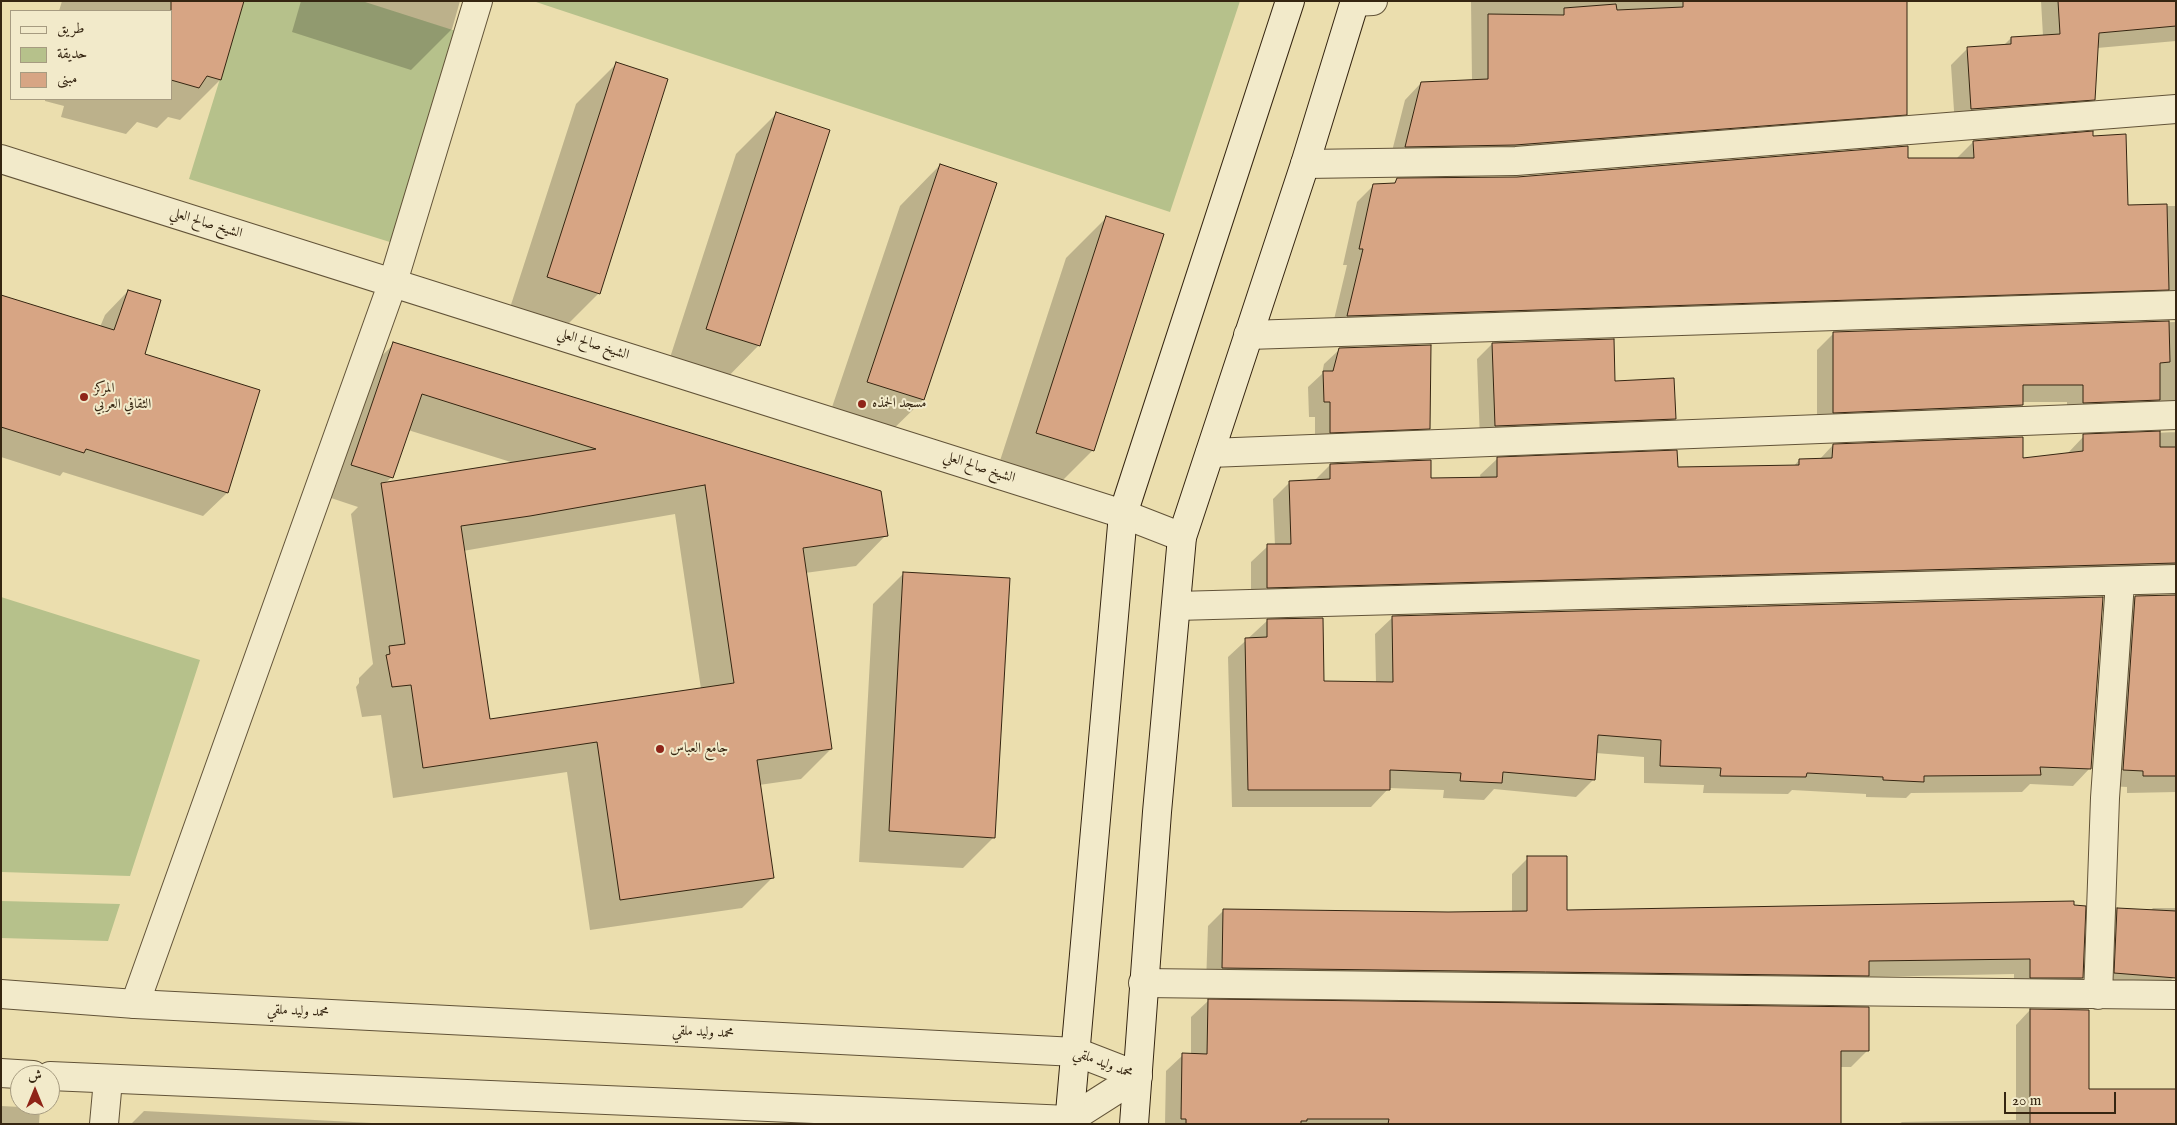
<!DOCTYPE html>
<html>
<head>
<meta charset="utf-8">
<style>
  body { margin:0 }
  #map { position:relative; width:2177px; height:1125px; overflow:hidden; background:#ebdeae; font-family:"IM FELL English",Amiri,serif }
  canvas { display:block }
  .frame { position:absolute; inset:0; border:2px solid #352511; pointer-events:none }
  .legend { position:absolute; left:10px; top:10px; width:162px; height:90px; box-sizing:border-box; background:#f2eaca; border:1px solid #a69b80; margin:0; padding:6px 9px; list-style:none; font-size:15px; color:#352511 }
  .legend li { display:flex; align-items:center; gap:10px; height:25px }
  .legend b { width:25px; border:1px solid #a69b80 }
  .north { position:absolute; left:10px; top:1065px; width:50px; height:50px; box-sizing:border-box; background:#f2eaca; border:1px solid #a69b80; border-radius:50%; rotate:0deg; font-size:14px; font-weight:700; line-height:20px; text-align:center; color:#352511 }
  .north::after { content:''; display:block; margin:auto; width:18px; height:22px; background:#8f2418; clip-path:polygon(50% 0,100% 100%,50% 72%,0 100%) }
  .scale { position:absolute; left:2004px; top:1092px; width:112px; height:22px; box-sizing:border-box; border:2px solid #352511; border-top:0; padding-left:6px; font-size:15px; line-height:18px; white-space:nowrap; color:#352511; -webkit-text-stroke:4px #f2eaca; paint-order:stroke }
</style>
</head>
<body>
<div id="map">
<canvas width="2177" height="1125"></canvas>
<div class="frame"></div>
<ul class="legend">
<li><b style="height:6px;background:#f2eaca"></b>طريق</li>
<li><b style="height:14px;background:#b6c18b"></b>حديقة</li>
<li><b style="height:14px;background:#d7a584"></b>مبنى</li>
</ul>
<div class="north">ش</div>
<div class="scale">20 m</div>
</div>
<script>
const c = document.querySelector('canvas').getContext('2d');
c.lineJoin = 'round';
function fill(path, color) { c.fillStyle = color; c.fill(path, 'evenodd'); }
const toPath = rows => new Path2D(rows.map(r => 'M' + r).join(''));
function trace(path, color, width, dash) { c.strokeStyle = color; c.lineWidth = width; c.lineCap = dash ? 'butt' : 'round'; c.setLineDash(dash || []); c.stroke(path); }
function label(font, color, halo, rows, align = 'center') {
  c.font = font + ' "IM FELL English",Amiri,serif'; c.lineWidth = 4; c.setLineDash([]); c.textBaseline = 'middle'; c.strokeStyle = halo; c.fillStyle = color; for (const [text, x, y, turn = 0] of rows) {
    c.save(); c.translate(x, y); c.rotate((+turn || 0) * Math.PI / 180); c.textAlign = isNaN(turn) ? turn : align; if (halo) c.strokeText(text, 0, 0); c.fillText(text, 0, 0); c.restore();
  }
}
fill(toPath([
  [244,1,362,1,459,32,393,243,189,179],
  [533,1,1240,1,1170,212],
  [1,597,200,660,130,876,1,872],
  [1,901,120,904,108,941,1,938]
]), '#b6c18b');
fill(toPath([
  [62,1,232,1,220,80,180,120,168,117,157,128,137,122,126,134,61,117,64,106,45,101,45,99,171,99,171,11,59,11],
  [301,1,460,1,452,29,411,70,292,32],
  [1471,1,1906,1,1906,114,1889,131,1389,163,1405,100,1421,83,1472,81],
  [2041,1,2176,1,2176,41,2097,48,2094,99,2077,116,1955,126,1951,65,1968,48,2003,46,2011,38,2043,36],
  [616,64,599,293,558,334,507,317,576,104],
  [776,114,759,345,719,386,666,370,736,154],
  [2092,137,2126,206,2176,206,2176,792,2127,793,2127,787,2107,786,2118,614,2135,597,2176,596,2173,587,1251,604,1251,562,1268,546,1275,546,1273,499,1290,482,1314,481,1330,465,1430,480,1481,479,1480,475,1497,459,1677,469,1794,466,1799,460,1819,460,1833,445,2022,460,2067,454,2084,436,2176,432,2173,423,2067,419,2067,402,2022,402,2022,405,2005,422,1817,429,1817,350,1834,333,2175,322,2173,313,1331,332,1347,265,1343,265,1357,202,1374,185,1392,185,1397,180,1517,178,1907,159,1956,159,1973,142],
  [940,165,996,183,923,400,882,440,827,422,900,206],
  [1106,218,1093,450,1052,491,996,473,1066,258],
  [128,291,144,355,227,493,203,516,63,472,60,476,1,457,1,296,100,327,105,315],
  [394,344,886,535,856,566,805,573,831,749,801,779,759,785,773,877,742,908,590,930,567,772,393,798,381,715,362,717,356,687,359,683,359,678,373,664,351,514,358,507,322,495,363,374],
  [408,430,514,463,385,483,392,477],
  [675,514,701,689,489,721,463,551],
  [1492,344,1613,383,1675,419,1659,434,1480,441,1477,359],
  [1340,349,1429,428,1414,443,1315,447,1315,417,1309,417,1308,387,1322,374,1324,364],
  [904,573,994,837,963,868,859,862,873,604],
  [1393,617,2090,768,2073,786,2030,784,2022,792,1911,793,1906,798,1866,797,1866,794,1792,790,1788,794,1703,793,1704,785,1644,783,1644,757,1596,753,1594,779,1576,797,1494,789,1484,800,1443,798,1444,790,1389,788,1371,807,1232,807,1228,657,1268,620,1323,683,1376,683,1375,634],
  [1528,858,1566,911,2073,906,2082,978,2066,994,2014,993,2014,974,1866,977,1852,991,1206,984,1208,926,1224,910,1448,914,1512,912,1512,874],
  [2153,908,2176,908,2176,972,2174,977,2159,992,2100,988,2102,924,2117,909,2150,911],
  [1208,1001,1868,1050,1851,1067,1840,1067,1840,1124,1165,1124,1166,1071,1183,1055,1191,1055,1191,1017],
  [2030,1010,2088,1090,2176,1124,1899,1124,1902,1122,2016,1120,2016,1025],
  [1,1106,40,1108,39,1124,1,1124],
  [144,1111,372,1123,372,1124,131,1124]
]), '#0003');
const building = toPath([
  [171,1,244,1,221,80,207,76,199,88,171,80,171,1],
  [1683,1,1907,1,1907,115,1515,145,1405,147,1421,82,1488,79,1488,14,1564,15,1564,8,1616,4,1617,10,1683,7,1683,1],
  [2058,1,2176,1,2176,26,2099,33,2095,100,1971,109,1967,47,2011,44,2011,37,2060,34,2058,1],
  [616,62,668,79,600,294,547,277,616,62],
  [776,112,830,130,760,346,706,329,776,112],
  [2093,131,2093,136,2126,134,2128,205,2167,204,2169,290,1347,316,1363,249,1359,249,1373,184,1395,183,1397,178,1517,177,1908,146,1908,158,1974,158,1973,141,2093,131],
  [940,164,997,183,924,400,867,382,940,164],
  [1106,216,1164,234,1094,451,1036,433,1106,216],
  [128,290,161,300,145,354,260,390,228,493,86,449,84,453,1,427,1,295,114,330,128,290],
  [2169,321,2170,362,2160,363,2160,400,2083,403,2083,385,2023,385,2023,405,1833,413,1833,332,2169,321],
  [1614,339,1615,381,1674,378,1676,419,1495,426,1492,343,1614,339],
  [393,342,881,491,888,536,803,548,832,749,757,760,774,878,620,900,597,742,423,768,411,685,392,687,386,655,390,654,389,646,405,644,381,483,596,449,422,394,393,478,351,465,393,342],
  [705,485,734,683,490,719,461,526,530,516,705,485],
  [1431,345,1430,429,1330,433,1330,402,1324,402,1323,371,1333,371,1339,348,1431,345],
  [2160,431,2160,447,2176,447,2176,563,1267,588,1267,544,1291,544,1289,481,1330,479,1330,464,1431,460,1431,478,1497,477,1497,457,1677,450,1678,467,1799,465,1799,459,1832,458,1833,444,2023,437,2023,458,2083,451,2083,434,2160,431],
  [903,572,1010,578,995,838,889,831,903,572],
  [2176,595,2176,776,2143,776,2143,771,2123,770,2135,596,2176,595],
  [2103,597,2091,769,2040,767,2041,775,1924,776,1924,782,1883,780,1883,777,1807,773,1806,777,1720,776,1721,768,1660,766,1661,740,1598,735,1595,780,1503,772,1502,783,1460,781,1461,773,1390,770,1390,790,1248,790,1245,638,1267,637,1267,619,1323,618,1324,681,1393,682,1392,616,2103,597],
  [1527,856,1567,856,1567,910,2074,901,2074,905,2086,906,2083,978,2030,978,2030,959,1869,961,1869,976,1222,968,1223,909,1448,912,1527,911,1527,856],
  [2117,908,2176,911,2176,978,2114,973,2117,908],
  [1208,999,1869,1007,1869,1051,1841,1051,1841,1124,1388,1124,1389,1119,1307,1119,1307,1121,1301,1121,1301,1124,1186,1124,1186,1119,1181,1119,1182,1053,1207,1054,1208,999],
  [2030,1009,2089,1010,2089,1089,2176,1089,2176,1124,2030,1124,2030,1009]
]);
fill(building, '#d7a584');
trace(building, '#352511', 1);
const minor = toPath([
  [1355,2,1373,1],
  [1,159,1123,514,1182,537],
  [1305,164,1516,161,2176,109],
  [1248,335,2176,305],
  [1210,453,2176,415],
  [1176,606,2176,579],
  [1143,983,2176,995],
  [2098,995,2105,798,2120,582],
  [135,1004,393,282,478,1],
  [104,1124,108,1080]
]);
const tertiary = toPath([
  [1,994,135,1004,1076,1052,1138,1076],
  [1,1073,33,1075],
  [50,1076,1069,1120,1138,1076]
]);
const secondary = toPath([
  [1069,1124,1123,514,1290,1],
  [1134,1124,1157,812,1182,537,1305,164,1355,1]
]);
trace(minor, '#625338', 30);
trace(tertiary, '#625338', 30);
trace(secondary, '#352511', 30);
trace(minor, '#f2eaca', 28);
trace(tertiary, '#f2eaca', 28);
trace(secondary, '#f2eaca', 28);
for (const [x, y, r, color] of [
  [84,397,5,"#8f2418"],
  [862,404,5,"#8f2418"],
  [660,749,5,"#8f2418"]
]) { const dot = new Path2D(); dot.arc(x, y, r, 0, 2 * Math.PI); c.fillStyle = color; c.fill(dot); trace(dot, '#f2eaca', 2); }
label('14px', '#352511', '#f2eaca', [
  ["الشيخ صالح العلي",206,224,17],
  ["الشيخ صالح العلي",593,345,18],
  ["الشيخ صالح العلي",979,468,18],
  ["محمد وليد ملقي",298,1012,3],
  ["محمد وليد ملقي",703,1033,3],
  ["محمد وليد ملقي",1103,1064,21]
]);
label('14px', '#352511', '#f2eaca', [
  ["المركز",94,389],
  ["الثقافي العربي",94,405],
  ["مسجد الحمذه",872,404],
  ["جامع العباس",670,749]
], 'left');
</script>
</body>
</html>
